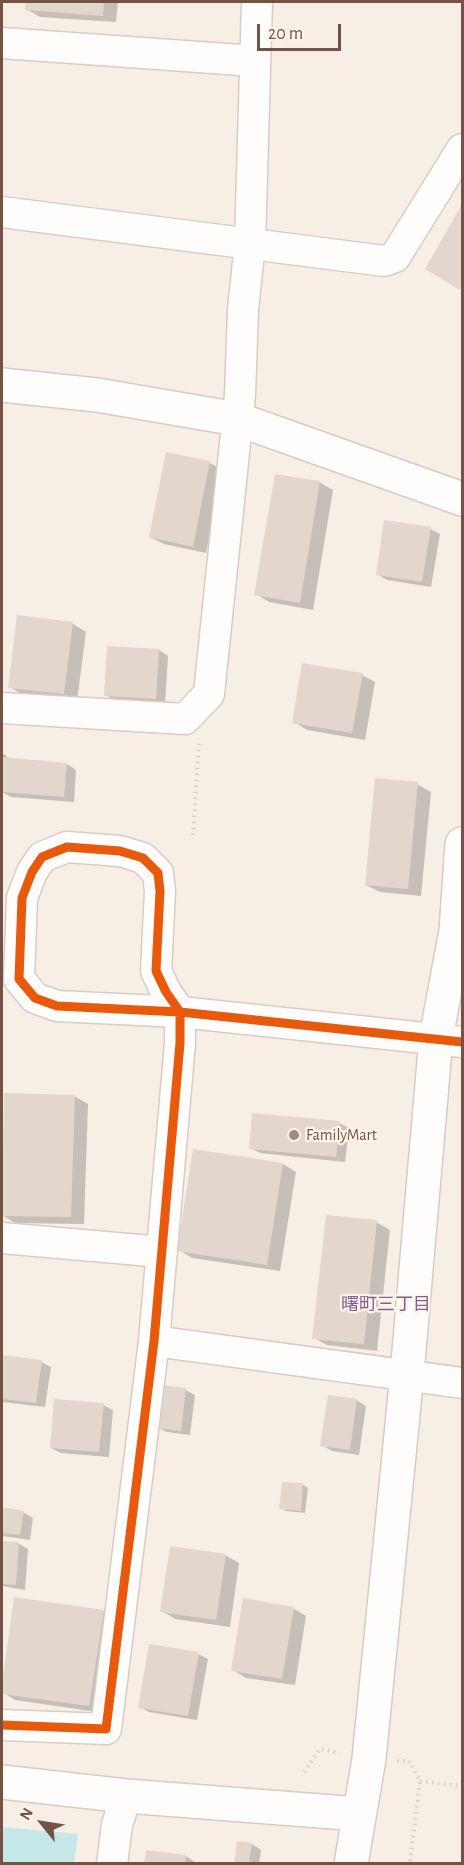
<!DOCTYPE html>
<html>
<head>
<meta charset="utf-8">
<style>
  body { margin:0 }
  #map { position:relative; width:464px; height:1865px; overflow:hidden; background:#f7efe5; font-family:"Alegreya Sans",sans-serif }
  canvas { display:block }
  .frame { position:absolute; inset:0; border:3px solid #755344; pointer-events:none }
  .north { position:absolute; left:12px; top:1793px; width:60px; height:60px; -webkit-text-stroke:4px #fff4e6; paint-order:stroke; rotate:300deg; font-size:16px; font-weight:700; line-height:24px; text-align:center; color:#755344 }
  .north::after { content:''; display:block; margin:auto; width:21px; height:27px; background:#755344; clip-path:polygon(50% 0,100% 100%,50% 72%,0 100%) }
  .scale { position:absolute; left:257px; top:24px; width:84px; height:27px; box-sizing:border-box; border:3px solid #755344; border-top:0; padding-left:8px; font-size:18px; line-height:21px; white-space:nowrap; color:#755344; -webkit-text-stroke:4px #fff4e6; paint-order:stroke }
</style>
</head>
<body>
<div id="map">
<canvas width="464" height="1865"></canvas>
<div class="frame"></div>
<div class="north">N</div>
<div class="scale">20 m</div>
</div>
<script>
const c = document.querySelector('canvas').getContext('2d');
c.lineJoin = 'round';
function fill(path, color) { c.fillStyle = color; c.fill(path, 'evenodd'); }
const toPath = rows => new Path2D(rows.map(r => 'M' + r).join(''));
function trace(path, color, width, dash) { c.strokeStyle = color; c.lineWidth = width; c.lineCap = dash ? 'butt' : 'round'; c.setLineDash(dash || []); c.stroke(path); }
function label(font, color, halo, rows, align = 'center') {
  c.font = font + ' "Alegreya Sans","Noto Sans JP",sans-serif'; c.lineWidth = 4.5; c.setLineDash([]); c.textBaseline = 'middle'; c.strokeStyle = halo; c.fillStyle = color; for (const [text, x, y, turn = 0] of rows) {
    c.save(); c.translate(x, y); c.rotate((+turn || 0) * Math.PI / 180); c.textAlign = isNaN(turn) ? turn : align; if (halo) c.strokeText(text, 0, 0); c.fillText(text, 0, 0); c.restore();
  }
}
fill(toPath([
  [2,1827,78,1834,74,1863,2,1863]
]), '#c6e7e7');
fill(toPath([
  [27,2,118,2,116,22,40,17,26,9],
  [462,207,462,289,427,268],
  [167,454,210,463,223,470,206,553,164,544,150,537],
  [319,482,333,490,313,610,269,602,256,594],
  [430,529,440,534,431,587,387,580,377,574],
  [18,617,73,624,86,632,77,701,23,695,10,687],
  [159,650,168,656,165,704,115,701,106,695],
  [362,675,375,682,365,740,307,730,294,722],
  [2,753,7,756,6,759,67,764,76,770,74,802,11,797,2,792],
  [417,784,431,792,421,896,380,892,366,885],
  [5,1094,74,1096,88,1104,84,1224,15,1223,2,1215],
  [339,1123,349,1128,345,1162,260,1153,250,1148],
  [283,1164,296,1172,280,1271,192,1258,179,1250],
  [376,1222,390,1230,377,1351,327,1345,314,1338],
  [2,1357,41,1362,51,1367,45,1407,2,1402],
  [185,1390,195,1395,190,1435,167,1432,157,1427],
  [356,1400,366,1406,359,1455,332,1451,322,1445],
  [103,1405,113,1410,109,1457,61,1453,51,1448],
  [283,1483,303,1485,308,1488,305,1513,286,1511,281,1508],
  [2,1509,23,1512,33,1518,30,1540,2,1536],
  [2,1542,19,1544,28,1549,25,1590,2,1586],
  [225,1555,239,1563,230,1627,175,1619,162,1611],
  [15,1599,103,1612,117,1619,103,1713,15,1700,2,1692],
  [293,1608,306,1616,295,1685,246,1678,233,1670],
  [198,1654,208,1659,197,1720,149,1712,139,1707],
  [252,1844,261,1850,259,1864,235,1864],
  [186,1856,195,1862,195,1864,146,1864]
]), '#0003');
fill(toPath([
  [25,2,104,2,103,16,25,10],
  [462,204,462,291,425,269],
  [166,452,210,461,193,547,149,537],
  [275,474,320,481,300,603,254,595],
  [384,520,431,527,422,582,376,575],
  [17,615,73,622,64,694,8,688],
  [107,646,159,649,156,699,104,696],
  [302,663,363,673,352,733,292,723],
  [2,757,67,763,64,797,2,792],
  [375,778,418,782,408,889,365,885],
  [4,1093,75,1095,71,1217,2,1216],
  [252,1113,340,1121,336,1157,249,1149],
  [193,1149,283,1163,267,1265,177,1251],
  [326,1215,377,1220,364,1344,312,1339],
  [2,1355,42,1360,36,1403,2,1399],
  [162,1385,186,1388,181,1431,156,1428],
  [328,1395,357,1399,350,1450,320,1446],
  [54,1399,104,1403,99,1452,50,1448],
  [282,1482,303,1483,301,1511,279,1509],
  [2,1507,24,1511,20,1535,2,1533],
  [2,1541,19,1542,16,1585,2,1584],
  [170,1546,226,1554,216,1620,160,1612],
  [14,1597,104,1610,89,1706,2,1694,2,1682],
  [243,1598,294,1607,282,1679,231,1671],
  [149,1644,199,1652,188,1716,138,1708],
  [237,1841,252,1843,249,1864,234,1864],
  [146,1850,186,1855,185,1864,144,1864]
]), '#e3d6cc');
const street = toPath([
  [2,43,255,61],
  [2,212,384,261,395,257,462,149],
  [2,708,185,719,209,694,240,395,243,310,250,243,257,2],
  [2,1238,162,1252],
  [154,1341,462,1383],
  [2,1725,106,1729,154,1341,180,1043,180,1012,166,992,156,971,160,891,158,873,143,858,120,851,67,847,42,857,32,872,22,898,19,979,35,998,57,1006,180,1012,462,1042],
  [112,1864,117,1825,126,1796]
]);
const secondary = toPath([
  [2,385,97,395,237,419,462,499],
  [2,1782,126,1796,359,1814],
  [351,1864,369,1759,407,1374,436,1038,456,931,462,844]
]);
trace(street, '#d8ccc3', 33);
trace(secondary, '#d7cbc2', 36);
trace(toPath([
  [193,835,199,743],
  [397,1761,409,1761,420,1781,410,1861,405,1864],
  [304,1772,320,1749,340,1753],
  [420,1781,462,1786]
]), '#d9cfca', 4, [1.5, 4.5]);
trace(street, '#fefdfb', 30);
trace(secondary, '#fefdfb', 33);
trace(toPath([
  [2,1725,106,1729,154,1341,180,1043,180,1012,166,992,156,971,160,891,158,873,143,858,120,851,67,847,42,857,32,872,22,898,19,979,35,998,57,1006,180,1012,462,1042]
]), '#e8590c', 9);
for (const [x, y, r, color] of [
  [294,1135,6,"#a28a7c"]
]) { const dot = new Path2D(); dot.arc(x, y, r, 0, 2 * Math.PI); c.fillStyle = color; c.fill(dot); trace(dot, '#fff4e6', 2); }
label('16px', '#755344', '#fff4e6', [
  ["FamilyMart",306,1135]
], 'left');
label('18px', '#825f99', '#fff4e6', [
  ["曙町三丁目",386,1305]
]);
</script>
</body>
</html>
